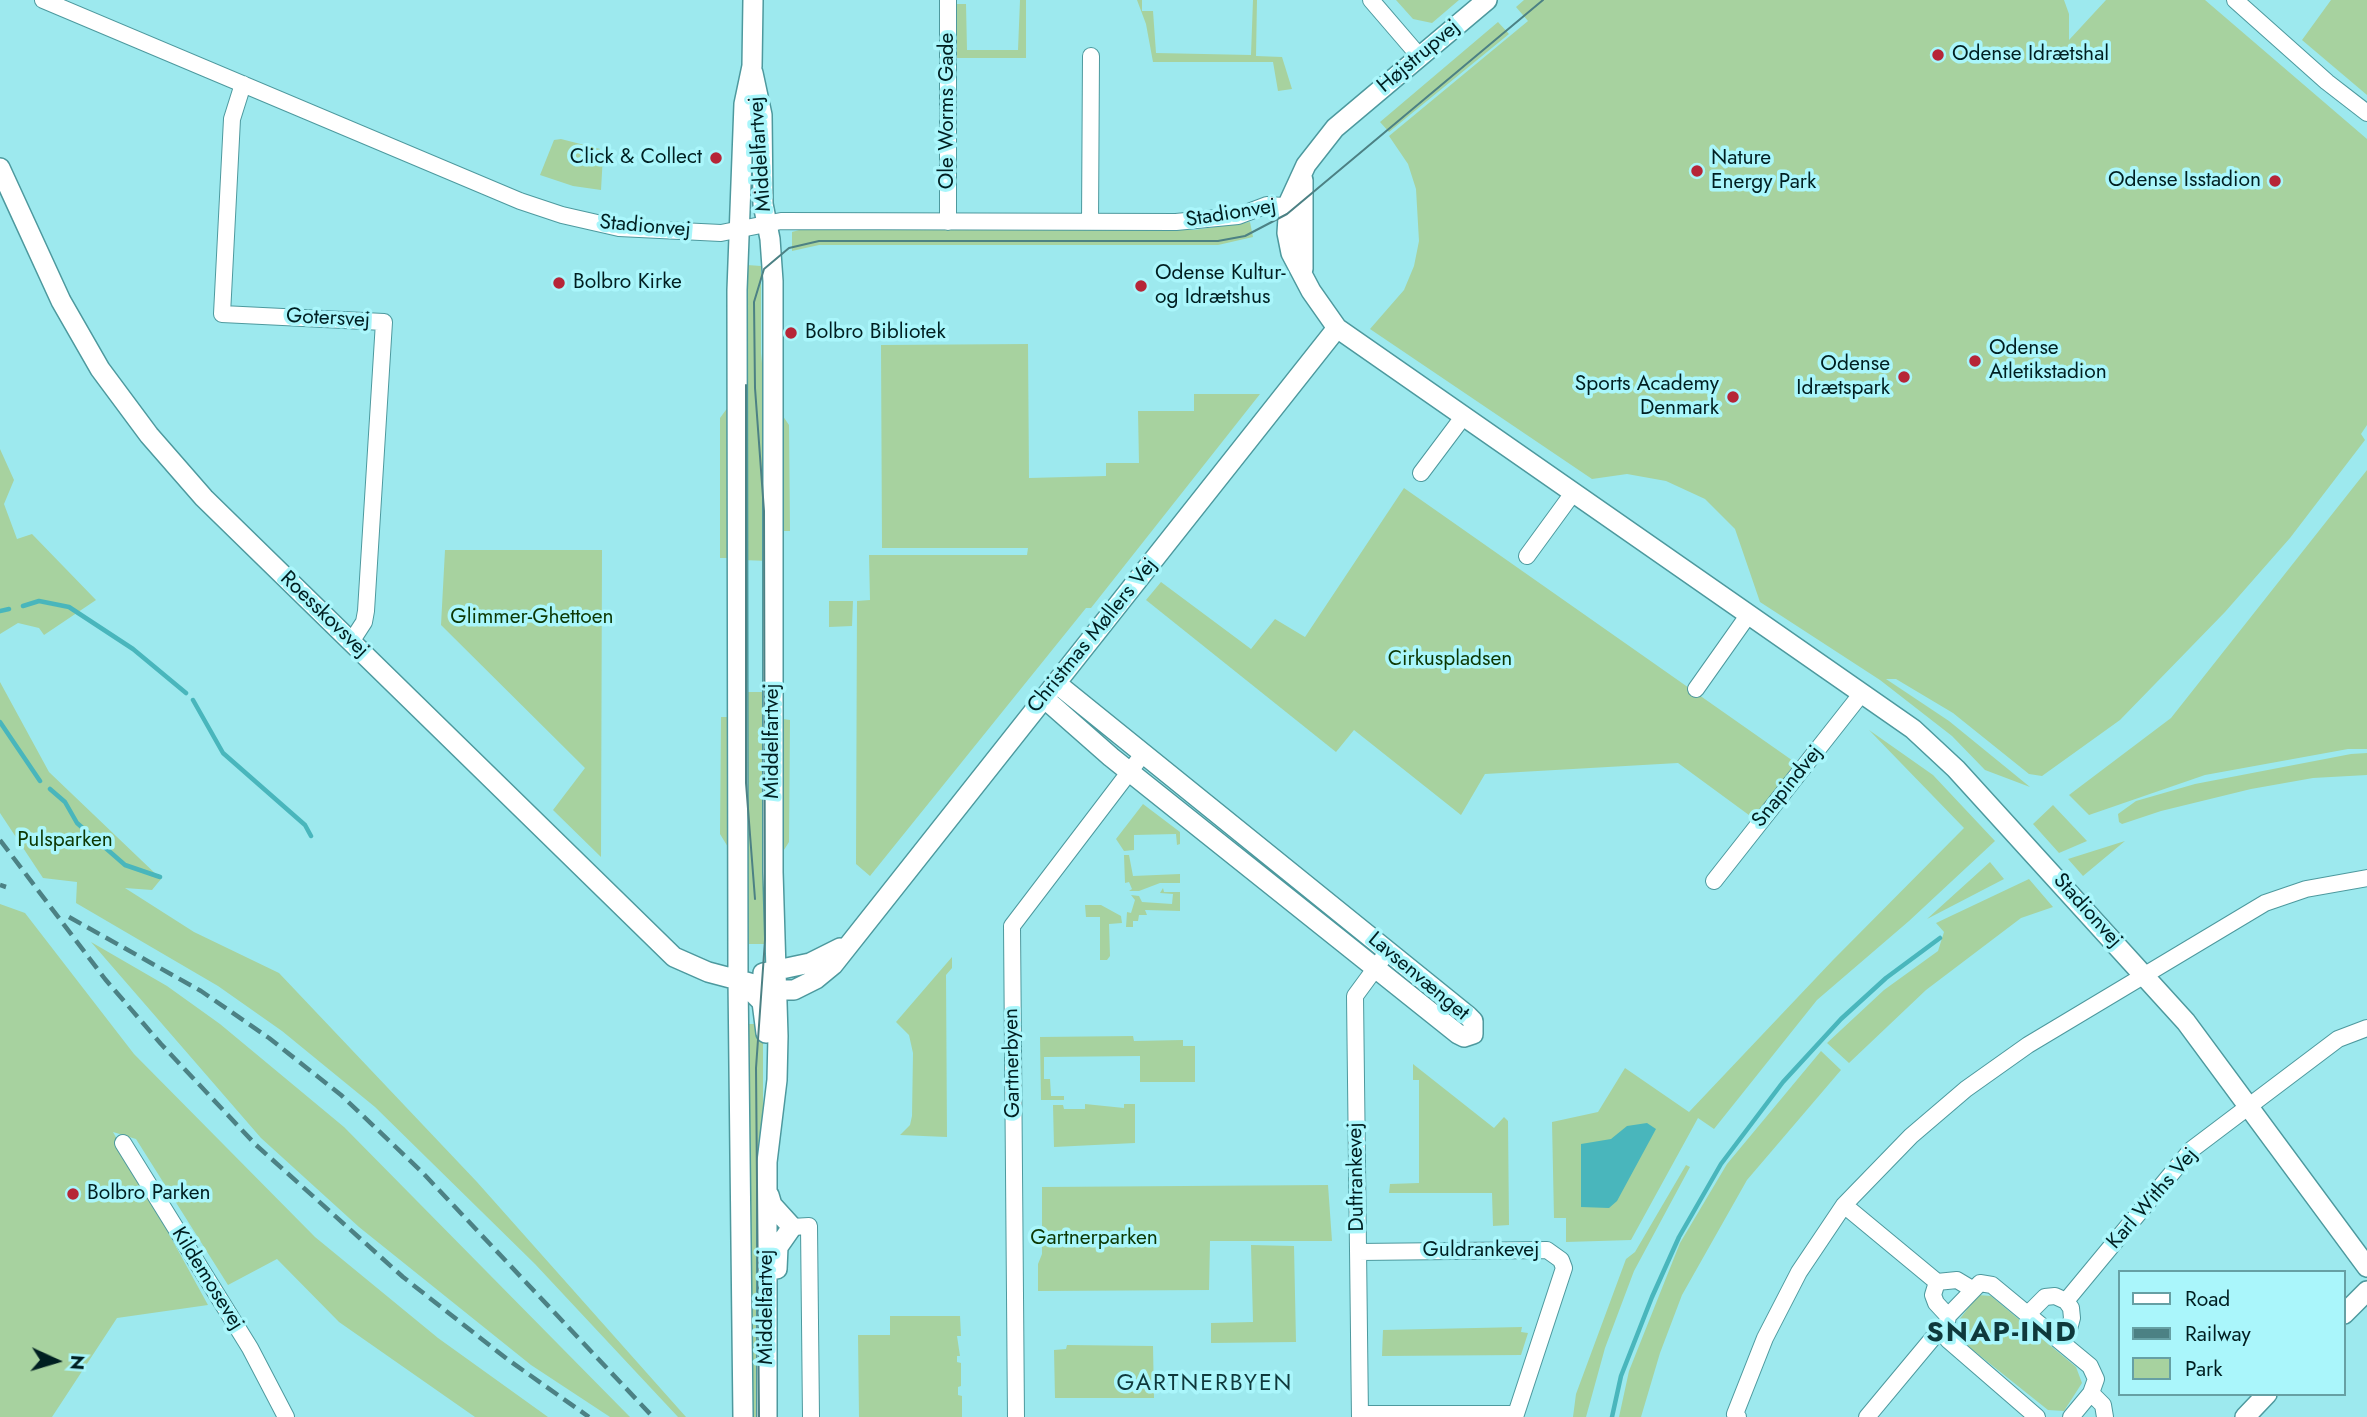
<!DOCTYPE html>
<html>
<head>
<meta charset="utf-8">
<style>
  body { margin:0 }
  #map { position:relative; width:2367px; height:1417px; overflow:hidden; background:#9de9ee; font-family:Jost,sans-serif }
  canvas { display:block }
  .legend { position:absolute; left:2118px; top:1270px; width:228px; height:126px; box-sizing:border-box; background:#aaf6fb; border:2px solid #66a0a4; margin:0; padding:9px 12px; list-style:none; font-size:21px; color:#001f21 }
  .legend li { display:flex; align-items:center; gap:14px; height:35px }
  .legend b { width:35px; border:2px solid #66a0a4 }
  .north { position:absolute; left:21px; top:1326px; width:70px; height:70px; -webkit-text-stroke:5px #aaf6fb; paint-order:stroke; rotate:94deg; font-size:19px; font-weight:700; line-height:28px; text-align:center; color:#001f21 }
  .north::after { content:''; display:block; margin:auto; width:24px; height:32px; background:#001f21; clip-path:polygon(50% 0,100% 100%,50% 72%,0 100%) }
</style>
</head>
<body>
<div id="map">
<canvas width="2367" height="1417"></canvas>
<ul class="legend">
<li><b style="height:9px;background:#fff"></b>Road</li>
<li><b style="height:9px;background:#4c8184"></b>Railway</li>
<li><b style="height:19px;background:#a7d29f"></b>Park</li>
</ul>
<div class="north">N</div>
</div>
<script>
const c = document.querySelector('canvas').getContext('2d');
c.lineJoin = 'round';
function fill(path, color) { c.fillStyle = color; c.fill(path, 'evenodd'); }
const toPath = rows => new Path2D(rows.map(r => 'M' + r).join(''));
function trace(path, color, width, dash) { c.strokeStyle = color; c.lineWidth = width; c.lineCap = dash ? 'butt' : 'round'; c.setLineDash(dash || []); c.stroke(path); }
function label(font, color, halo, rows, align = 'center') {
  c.font = font + ' Jost,sans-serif'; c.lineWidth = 7; c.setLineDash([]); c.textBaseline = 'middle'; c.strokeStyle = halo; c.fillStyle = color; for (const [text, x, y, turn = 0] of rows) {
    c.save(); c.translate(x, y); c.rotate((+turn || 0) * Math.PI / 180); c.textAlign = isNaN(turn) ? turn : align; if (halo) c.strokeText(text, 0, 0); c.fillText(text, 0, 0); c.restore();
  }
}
fill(toPath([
  [1020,0,1026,0,1026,58,956,58,956,4,966,4,967,50,1018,50],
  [1137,0,1142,0,1142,11,1153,11,1156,53,1251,55,1253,0,1257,0,1256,56,1282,57,1292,89,1278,91,1273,62,1153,62,1146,24],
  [1396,0,1459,0,1432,23,1413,19],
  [1524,0,2064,0,2069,14,2069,40,2106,0,2205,0,2367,139,2367,425,2361,434,2365,440,2290,538,2225,612,2120,720,2042,776,2029,774,1953,713,1896,679,1886,679,1949,721,2030,787,1985,770,1952,736,1880,680,1760,602,1735,529,1705,499,1666,481,1627,474,1592,479,1370,329,1404,290,1414,266,1419,241,1416,189,1408,164,1389,136,1528,21,1516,7],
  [2331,0,2367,0,2367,95,2302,40],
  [1498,22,1509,34,1389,132,1380,122],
  [561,139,600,149,603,155,601,190,573,186,540,175,554,140],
  [1250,222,1253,237,1218,245,819,245,792,251,792,232,799,230,1194,230],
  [747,265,761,266,761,353,768,425,769,561,742,560,741,300],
  [1028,344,1029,478,1106,476,1106,463,1139,463,1138,411,1194,411,1194,394,1260,394,1091,608,1086,608,870,876,856,864,857,601,870,600,869,555,1027,555,1028,548,882,548,881,345],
  [734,399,733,558,720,558,720,418],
  [776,406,789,425,790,531,782,531],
  [0,449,14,480,4,504,17,539,32,534,96,600,44,635,39,628,18,623,0,634],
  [2367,470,2367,749,2348,749,2205,775,2089,815,2069,795,2171,718],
  [1404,488,1796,763,1753,818,1678,763,1485,774,1461,815,1354,730,1336,752,1146,600,1161,582,1251,649,1275,619,1305,637],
  [445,550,602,550,601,857,553,810,585,768,441,625],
  [829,601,853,601,852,626,829,627],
  [0,682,49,772,161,879,152,890,125,888,194,932,279,973,477,1182,686,1417,678,1417,535,1264,375,1107,282,1031,218,986,76,903,77,882,43,878,0,813],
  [741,692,769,692,768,944,749,944],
  [721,717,728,717,734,857,720,834],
  [783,719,790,720,789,842,777,861],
  [1869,730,1933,775,1995,841,1909,921,1817,1000,1714,1129,1698,1118,1631,1240,1566,1242,1566,1218,1554,1218,1552,1122,1598,1112,1625,1068,1689,1112,1833,960,1964,828],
  [2367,753,2367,775,2313,778,2251,789,2161,811,2122,824,2119,822,2118,814,2136,801,2195,784,2351,754],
  [1143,804,1180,832,1180,844,1177,845,1176,834,1134,835,1134,850,1124,851,1116,839],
  [2053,805,2087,841,2059,853,2033,824],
  [2125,841,2083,876,2068,859],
  [1124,855,1129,855,1133,876,1180,874,1180,883,1160,883,1139,891,1129,891,1132,889,1129,882,1125,883],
  [1990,862,2004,879,1927,919],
  [2029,879,2053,907,2021,918,1926,990,1849,1063,1827,1043,1884,990,1938,951,1944,932,1936,923],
  [1163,888,1164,892,1180,892,1180,911,1145,910,1147,915,1139,915,1138,921,1133,921,1133,927,1126,927,1127,912,1131,913,1135,900,1131,895,1139,896,1142,902,1172,904,1173,894,1160,893],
  [0,904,25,913,134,1054,315,1237,438,1338,548,1417,475,1417,339,1322,277,1259,228,1285,136,1139,113,1132,208,1305,117,1318,52,1417,0,1417],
  [1085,905,1101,905,1121,916,1122,923,1109,924,1110,956,1107,960,1100,960,1100,917,1086,917],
  [91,942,167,986,220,1024,344,1127,630,1417,610,1417,531,1365,359,1227,261,1138],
  [952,957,952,968,946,975,947,1137,900,1135,910,1125,912,1116,913,1053,909,1035,896,1022],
  [748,1024,763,1024,763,1417,747,1417],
  [1133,1036,1134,1041,1183,1040,1183,1046,1195,1046,1195,1082,1140,1082,1140,1056,1044,1057,1044,1079,1050,1079,1051,1096,1064,1096,1064,1100,1041,1100,1040,1037],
  [1821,1051,1841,1070,1747,1180,1682,1295,1660,1353,1641,1417,1619,1417,1629,1371,1680,1243,1727,1164],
  [1413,1064,1494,1128,1504,1117,1508,1121,1509,1225,1493,1226,1492,1193,1389,1193,1390,1184,1419,1183,1419,1080,1413,1080],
  [1085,1104,1124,1108,1124,1104,1135,1104,1135,1143,1054,1147,1053,1105,1063,1105,1064,1109,1085,1109],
  [1686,1165,1690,1167,1634,1271,1605,1348,1586,1417,1573,1417,1576,1394,1626,1259,1635,1252],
  [1328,1185,1332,1241,1210,1241,1209,1290,1038,1291,1038,1264,1042,1254,1042,1187],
  [1251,1245,1294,1246,1296,1342,1211,1343,1211,1323,1253,1322],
  [1978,1295,1991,1296,2076,1367,2082,1383,2064,1411,2048,1410,1969,1347,1958,1329,1959,1320],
  [890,1316,960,1316,961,1336,957,1336,960,1356,957,1356,957,1362,961,1363,961,1386,958,1387,958,1395,962,1396,962,1417,859,1417,858,1335,890,1335],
  [1522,1327,1521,1332,1528,1333,1521,1355,1382,1356,1383,1330],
  [1067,1345,1153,1346,1154,1398,1055,1398,1054,1350,1066,1349]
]), '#a7d29f');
fill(toPath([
  [1647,1123,1656,1129,1617,1201,1609,1208,1581,1207,1581,1144,1611,1139,1627,1126]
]), '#49b6bc');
trace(toPath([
  [23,606,39,601,69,607,133,649,186,693],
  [0,611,9,609],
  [193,700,223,753,305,825,311,836],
  [0,722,40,781],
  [50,789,65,802,77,823,125,865,160,877],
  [1612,1417,1621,1376,1652,1297,1679,1237,1721,1164,1783,1082,1841,1019,1886,978,1940,938]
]), '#49b6bc', 4.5);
const minor = toPath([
  [43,0,520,201,562,215,619,228,721,233,781,221,1176,222,1238,216,1267,205,1301,207],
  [1371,0,1420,57],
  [2235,0,2327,82,2367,113],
  [243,84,232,119,222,314,384,322,366,611,364,622,351,642],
  [948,222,948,0],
  [1090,222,1091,56],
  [1421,473,1463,417],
  [1527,556,1573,493],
  [1696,689,1749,614],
  [1714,881,1862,693],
  [123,1143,250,1348,286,1417],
  [1844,1205,1937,1282],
  [792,1227,809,1226,811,1417],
  [1358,1252,1547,1250,1561,1260,1564,1268,1515,1417],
  [2066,1301,2191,1150,2338,1039,2367,1028],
  [2029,1313,2045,1297,2055,1296,2066,1301,2071,1308,2072,1318,2069,1329,2060,1338],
  [1948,1316,1936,1303,1933,1295,1937,1282,1957,1280,1972,1289],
  [2091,1393,2103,1405,2105,1417],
  [1360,1414,1515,1414],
  [1016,1417,1012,926,1143,754],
  [1360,1417,1355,996,1388,951],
  [1738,1417,1735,1414,1765,1338,1799,1272,1844,1205,1911,1136,1966,1089,2028,1045,2265,903,2306,889,2367,878],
  [1867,1417,1937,1333,1946,1328],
  [2037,1417,1948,1340,1946,1328,1948,1316,1980,1283,1992,1285,2090,1366,2096,1379,2091,1393,2071,1417]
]);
const tertiary = toPath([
  [1487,0,1335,128,1306,165,1289,202,1287,233,1291,253,1311,291,1337,328,1913,729,1956,769,2186,1022,2367,1267],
  [753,73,762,115,763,204,770,239,773,281,773,872,778,1036,777,1080,767,1162,767,1417],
  [0,168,61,301,100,369,149,435,204,498,674,957,708,972,776,990,794,990,816,979,833,965,1337,328],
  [1303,180,1303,269],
  [1044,698,1111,757,1458,1034,1464,1037,1473,1034,1473,1021,1468,1016,1056,683],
  [763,973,810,963,840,948],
  [741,981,762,1002,766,1033],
  [769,1195,772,1205,792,1227,778,1247,777,1269],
  [2344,1314,2367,1291],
  [743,1417,738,978,737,290,744,104,752,66,753,0],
  [2245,1417,2267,1394]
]);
trace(minor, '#4d999e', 18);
trace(tertiary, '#4d999e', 22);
trace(minor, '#fff', 16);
trace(tertiary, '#fff', 19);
trace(toPath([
  [746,385,746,783,755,899],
  [759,1417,756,1068,765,940,764,511,755,388,754,302,764,269,789,248,819,241,1218,241,1245,236,1287,214,1543,0]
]), '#4c8184', 2);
trace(toPath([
  [0,840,105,979,161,1044,256,1145,403,1277,507,1359,589,1417],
  [0,885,6,887],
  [69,917,201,991,269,1038,341,1095,422,1172,653,1417]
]), '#4c8184', 4.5, [14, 7]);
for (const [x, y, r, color] of [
  [1938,55,7,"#b62537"],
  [716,158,7,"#b62537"],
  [1697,171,7,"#b62537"],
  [2275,181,7,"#b62537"],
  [559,283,7,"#b62537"],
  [1141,286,7,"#b62537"],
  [791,333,7,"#b62537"],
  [1975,361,7,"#b62537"],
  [1904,377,7,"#b62537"],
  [1733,397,7,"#b62537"],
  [73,1194,7,"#b62537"]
]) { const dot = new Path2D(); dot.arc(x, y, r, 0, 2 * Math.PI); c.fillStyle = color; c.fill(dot); trace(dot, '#aaf6fb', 2.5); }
label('21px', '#001f21', '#aaf6fb', [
  ["Odense Idrætshal",1952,55],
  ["Click & Collect",702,158,"right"],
  ["Nature",1711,159],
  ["Energy Park",1711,183],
  ["Odense Isstadion",2261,181,"right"],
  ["Odense Kultur-",1155,274],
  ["og Idrætshus",1155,298],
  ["Bolbro Kirke",573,283],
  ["Bolbro Bibliotek",805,333],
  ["Odense",1989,349],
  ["Atletikstadion",1989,373],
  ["Odense",1890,365,"right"],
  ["Idrætspark",1890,389,"right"],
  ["Sports Academy",1719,385,"right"],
  ["Denmark",1719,409,"right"],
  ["Bolbro Parken",87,1194]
], 'left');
label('21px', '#001f21', '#aaf6fb', [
  ["Højstrupvej",1419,57,-40],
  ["Ole Worms Gade",948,111,-90],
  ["Middelfartvej",761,154,-94],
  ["Stadionvej",1231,214,-9],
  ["Stadionvej",645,227,5],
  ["Gotersvej",328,319,3],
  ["Roesskovsvej",324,615,44],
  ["Christmas Møllers Vej",1093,636,-51],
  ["Middelfartvej",773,741,-90],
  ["Snapindvej",1788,787,-51],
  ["Stadionvej",2087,911,48],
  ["Lavsenvænget",1418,977,40],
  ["Gartnerbyen",1013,1063,-91],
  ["Duftrankevej",1357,1177,-91],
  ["Karl Withs Vej",2153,1199,-49],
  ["Guldrankevej",1481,1251],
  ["Kildemosevej",207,1279,58],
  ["Middelfartvej",767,1307,-90]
]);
label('21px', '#0c3703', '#aaf6fb', [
  ["Glimmer-Ghettoen",532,618],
  ["Cirkuspladsen",1450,660],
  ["Pulsparken",65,841],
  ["Gartnerparken",1094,1239]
]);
c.letterSpacing = '2px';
label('23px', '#0f393c', '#aaf6fb', [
  ["GARTNERBYEN",1205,1384]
]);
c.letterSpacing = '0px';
c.letterSpacing = '2px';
label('bold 28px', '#0f393c', '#aaf6fb', [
  ["SNAP-IND",2002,1334]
]);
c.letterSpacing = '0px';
</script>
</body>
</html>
